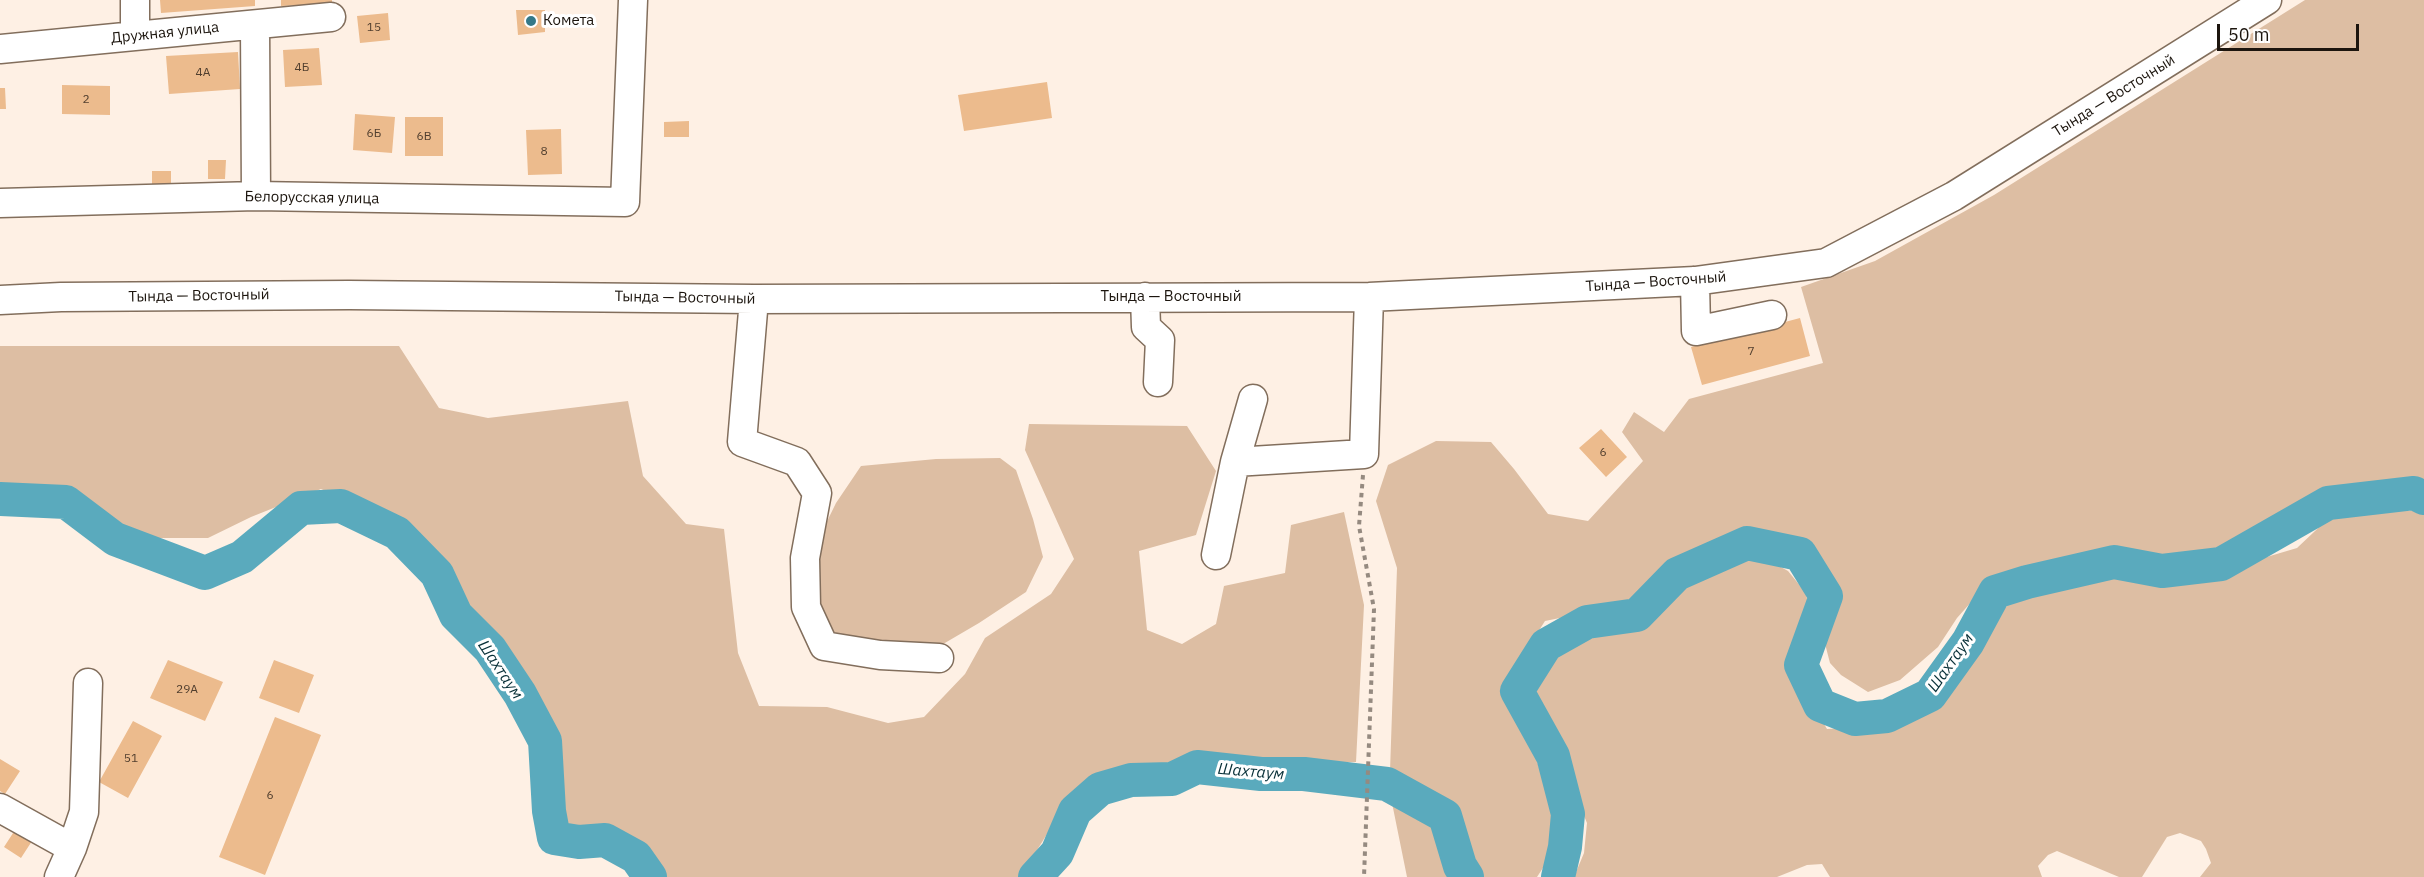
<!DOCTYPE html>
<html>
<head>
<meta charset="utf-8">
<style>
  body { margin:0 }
  #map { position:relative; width:2424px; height:877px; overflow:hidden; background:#fef0e4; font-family:"IBM Plex Sans",sans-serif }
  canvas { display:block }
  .scale { position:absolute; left:2217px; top:24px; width:142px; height:27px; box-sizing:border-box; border:3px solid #1c150e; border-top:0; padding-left:8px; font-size:18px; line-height:21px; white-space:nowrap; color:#1c150e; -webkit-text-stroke:4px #fff; paint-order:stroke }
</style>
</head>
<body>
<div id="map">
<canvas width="2424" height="877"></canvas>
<div class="scale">50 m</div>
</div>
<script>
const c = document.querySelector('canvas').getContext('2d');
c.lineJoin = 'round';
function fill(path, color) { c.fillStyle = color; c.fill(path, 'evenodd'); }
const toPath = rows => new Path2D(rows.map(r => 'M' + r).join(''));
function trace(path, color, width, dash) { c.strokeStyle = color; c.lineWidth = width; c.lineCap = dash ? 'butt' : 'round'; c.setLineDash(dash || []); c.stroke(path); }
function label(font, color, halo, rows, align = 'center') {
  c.font = font + ' "IBM Plex Sans",sans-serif'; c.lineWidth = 6; c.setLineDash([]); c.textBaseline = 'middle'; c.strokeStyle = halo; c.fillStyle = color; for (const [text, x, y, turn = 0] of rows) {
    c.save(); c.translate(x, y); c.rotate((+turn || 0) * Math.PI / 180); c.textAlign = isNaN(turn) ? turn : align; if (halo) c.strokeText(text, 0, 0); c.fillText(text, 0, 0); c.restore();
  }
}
fill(toPath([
  [2305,0,2424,0,2424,484,2367,483,2341,486,2309,497,2286,519,2232,549,2202,555,2157,558,2116,551,2050,564,1988,583,1957,618,1938,647,1900,680,1868,692,1841,675,1830,663,1823,636,1835,611,1832,584,1821,569,1794,543,1762,535,1720,543,1672,566,1645,589,1619,606,1545,621,1518,663,1510,687,1529,736,1555,818,1554,851,1537,877,1477,877,1469,867,1450,807,1390,771,1397,568,1376,501,1388,465,1436,441,1491,442,1514,469,1548,514,1588,521,1643,461,1622,432,1634,412,1664,432,1689,399,1823,363,1801,287,1875,261,1994,195],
  [0,346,399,346,439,408,488,418,628,401,643,476,686,524,724,529,738,653,759,706,827,707,888,723,924,717,965,674,985,638,1051,594,1074,559,1025,450,1029,424,1187,426,1216,471,1196,535,1139,551,1147,630,1182,644,1216,624,1224,586,1285,573,1291,525,1344,512,1364,605,1356,762,1286,762,1235,756,1193,756,1092,783,1064,807,1027,866,1018,877,663,877,647,853,602,826,566,825,552,725,497,634,467,607,437,555,380,513,321,489,251,517,208,538,153,538,112,527,80,496,37,486,0,483],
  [1000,458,1016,470,1033,519,1043,557,1026,592,979,623,938,647,835,640,814,602,814,548,836,503,861,466,936,459],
  [2424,510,2424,877,2200,877,2211,863,2206,849,2201,841,2180,833,2167,837,2142,877,2119,877,2057,851,2048,855,2038,866,2042,877,1830,877,1822,864,1807,865,1777,877,1574,877,1584,853,1587,823,1550,734,1532,703,1537,675,1559,648,1586,630,1612,631,1640,620,1682,581,1724,561,1756,553,1788,571,1806,593,1810,616,1793,653,1797,679,1827,729,1900,725,1924,715,1943,693,1982,628,2016,598,2110,569,2154,579,2206,575,2297,548,2333,514],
  [1391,798,1440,830,1455,877,1407,877]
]), '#ddbea3');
trace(toPath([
  [0,499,66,502,115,539,205,573,242,557,301,508,341,506,397,533,437,574,456,615,490,649,520,694,545,741,549,811,554,838,579,842,605,840,636,857,650,877],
  [1035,877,1057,853,1075,811,1100,789,1131,780,1172,779,1197,767,1261,774,1304,774,1387,784,1445,816,1460,866,1467,877],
  [1558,877,1565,847,1568,814,1553,756,1517,691,1546,645,1587,622,1637,615,1677,574,1747,543,1800,554,1826,596,1801,665,1820,705,1855,719,1887,716,1930,695,1968,642,1995,592,2027,582,2114,562,2162,571,2221,564,2328,503,2414,493,2424,498]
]), '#5aaabd', 34);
fill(toPath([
  [160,0,255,0,255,6,161,13],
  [281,0,332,0,332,4,281,6],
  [516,10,545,10,545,32,518,35],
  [388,13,390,40,360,43,357,16],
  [319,48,322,85,285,87,283,50],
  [238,52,240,89,169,94,166,56],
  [1047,82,1052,118,964,131,958,95],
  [62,85,110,86,110,115,62,114],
  [0,88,5,88,6,109,0,109],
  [355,114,395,117,392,153,353,150],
  [405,117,443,117,443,156,405,156],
  [689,121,689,137,664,137,664,122],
  [561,129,562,174,528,175,526,130],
  [208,160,226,160,225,179,208,179],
  [152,171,171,171,171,193,152,193],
  [1800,318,1810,356,1702,385,1691,347],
  [1601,429,1627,457,1606,477,1579,448],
  [168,660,223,682,205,721,150,698],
  [274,660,314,675,299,713,259,698],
  [275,717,321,735,265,875,219,857],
  [133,721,162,736,128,798,99,782],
  [0,759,20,771,5,794,0,791],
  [15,830,32,841,21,858,4,847]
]), '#ecbb8d');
const minor = toPath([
  [135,0,135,36],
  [255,25,256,196],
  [0,49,331,17],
  [0,203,256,196,625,202,633,0],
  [1695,281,1696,331,1772,315],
  [1145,297,1146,327,1160,340,1158,382],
  [754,299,742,442,797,462,817,493,805,558,806,607,824,646,880,655,939,658],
  [0,300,61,297,349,295,754,299,1369,297,1695,281,1826,263,1954,196,2267,0],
  [1253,399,1235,462,1364,454,1369,297],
  [1216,555,1235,462],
  [0,808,72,848],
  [59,877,72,848,84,812,88,683]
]);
trace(minor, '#826e5c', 31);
trace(toPath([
  [1363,475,1359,526,1374,609,1364,877]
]), '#958a80', 4, [4.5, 4.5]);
trace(minor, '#fff', 28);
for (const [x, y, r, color] of [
  [531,21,6,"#347888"]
]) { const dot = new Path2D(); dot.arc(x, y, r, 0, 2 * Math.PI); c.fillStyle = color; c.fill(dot); trace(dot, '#fff', 2); }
label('12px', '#503e2e', null, [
  ["15",374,28],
  ["4Б",302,68],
  ["4А",203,73],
  ["2",86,100],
  ["6Б",374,134],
  ["6В",424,137],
  ["8",544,152],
  ["7",1751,352],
  ["6",1603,453],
  ["29А",187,690],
  ["51",131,759],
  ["6",270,796]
]);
label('15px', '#1c150e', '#fff', [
  ["Комета",543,21]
], 'left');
label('15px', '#1c150e', '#fff', [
  ["Дружная улица",165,33,-6],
  ["Тында — Восточный",2114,96,-32],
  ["Белорусская улица",312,198,1],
  ["Тында — Восточный",1656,282,-4],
  ["Тында — Восточный",199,296,-1],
  ["Тында — Восточный",1171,297],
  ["Тында — Восточный",685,298,1]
]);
label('italic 16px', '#072f37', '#fff', [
  ["Шахтаум",1951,663,-55],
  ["Шахтаум",500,670,56],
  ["Шахтаум",1251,772,5]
]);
</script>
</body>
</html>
